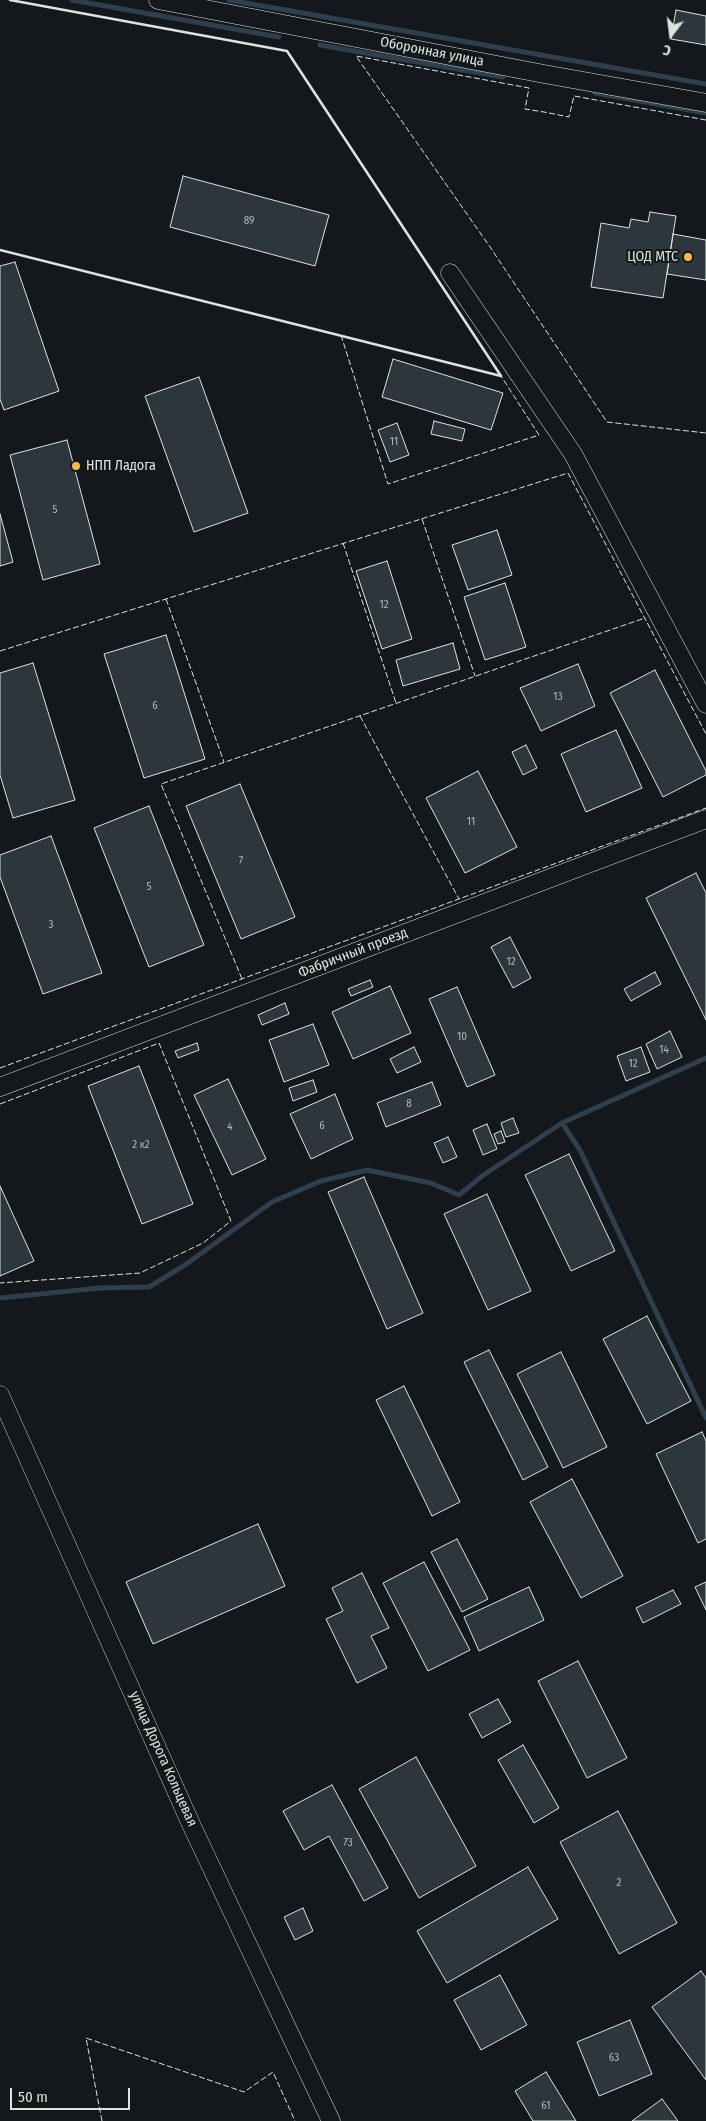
<!DOCTYPE html>
<html>
<head>
<meta charset="utf-8">
<style>
  body { margin:0 }
  #map { position:relative; width:706px; height:2121px; overflow:hidden; background:#14181c; font-family:"Fira Sans Condensed",sans-serif }
  canvas { display:block }
  .north { position:absolute; left:646px; top:10px; width:50px; height:50px; -webkit-text-stroke:4px #14181c; paint-order:stroke; rotate:195deg; font-size:14px; font-weight:700; line-height:20px; text-align:center; color:#d8e6dc }
  .north::after { content:''; display:block; margin:auto; width:18px; height:22px; background:#d8e6dc; clip-path:polygon(50% 0,100% 100%,50% 72%,0 100%) }
  .scale { position:absolute; left:10px; top:2088px; width:120px; height:22px; box-sizing:border-box; border:2px solid #d8e6dc; border-top:0; padding-left:6px; font-size:15px; line-height:18px; white-space:nowrap; color:#d8e6dc; -webkit-text-stroke:4px #14181c; paint-order:stroke }
</style>
</head>
<body>
<div id="map">
<canvas width="706" height="2121"></canvas>
<div class="north">С</div>
<div class="scale">50 m</div>
</div>
<script>
const c = document.querySelector('canvas').getContext('2d');
c.lineJoin = 'round';
const toPath = rows => new Path2D(rows.map(r => 'M' + r).join(''));
function trace(path, color, width, dash) { c.strokeStyle = color; c.lineWidth = width; c.lineCap = dash ? 'butt' : 'round'; c.setLineDash(dash || []); c.stroke(path); }
function fill(path, color) { c.fillStyle = color; c.fill(path, 'evenodd'); }
function label(font, color, halo, rows, align = 'center') {
  c.font = font + ' "Fira Sans Condensed",sans-serif'; c.lineWidth = 4; c.setLineDash([]); c.textBaseline = 'middle'; c.strokeStyle = halo; c.fillStyle = color; for (const [text, x, y, turn = 0] of rows) {
    c.save(); c.translate(x, y); c.rotate((+turn || 0) * Math.PI / 180); c.textAlign = isNaN(turn) ? turn : align; if (halo) c.strokeText(text, 0, 0); c.fillText(text, 0, 0); c.restore();
  }
}
trace(toPath([
  [72,0,279,37],
  [229,0,706,84],
  [320,45,503,77],
  [595,93,706,113],
  [706,1058,562,1123,580,1150,706,1418],
  [0,1298,100,1288,149,1287,185,1265,272,1202,321,1181,367,1170,431,1183,459,1195,482,1176,562,1123]
]), '#2f3f4d', 5);
const building = toPath([
  [676,10,706,16,706,45,671,39,676,10],
  [183,176,329,215,315,266,170,227,183,176],
  [650,212,676,216,663,298,591,287,601,223,629,228,631,219,648,222,650,212],
  [673,234,706,240,706,280,667,274,673,234],
  [15,262,59,391,4,410,0,399,0,266,15,262],
  [393,359,503,393,491,430,382,397,393,359],
  [199,377,248,513,194,532,145,396,199,377],
  [434,421,465,429,462,441,431,434,434,421],
  [397,423,409,455,390,462,378,430,397,423],
  [67,440,100,564,43,580,10,455,67,440],
  [0,514,13,562,0,566,0,514],
  [497,530,512,575,468,590,452,545,497,530],
  [387,561,412,639,382,649,356,571,387,561],
  [505,583,526,647,485,660,464,597,505,583],
  [166,635,205,759,144,778,104,654,166,635],
  [453,643,460,669,403,686,396,660,453,643],
  [33,663,75,800,13,818,0,775,0,673,33,663],
  [578,664,595,706,541,731,520,688,578,664],
  [655,670,706,771,706,775,663,797,610,693,655,670],
  [616,730,642,788,586,812,561,754,616,730],
  [526,745,537,768,523,775,512,752,526,745],
  [478,771,517,847,465,873,426,798,478,771],
  [240,784,295,917,241,939,186,806,240,784],
  [149,806,204,945,149,967,94,828,149,806],
  [51,836,102,973,43,994,0,877,0,855,51,836],
  [696,873,706,893,706,1020,646,898,696,873],
  [510,937,531,978,513,988,491,947,510,937],
  [655,972,661,984,631,1001,624,989,655,972],
  [370,980,373,987,351,996,348,989,370,980],
  [390,986,411,1033,353,1059,332,1012,390,986],
  [457,987,495,1075,467,1087,429,999,457,987],
  [285,1003,289,1014,262,1025,258,1015,285,1003],
  [313,1024,329,1065,284,1082,269,1040,313,1024],
  [670,1031,682,1057,657,1069,646,1044,670,1031],
  [197,1043,199,1050,178,1058,175,1051,197,1043],
  [414,1047,421,1062,397,1073,390,1059,414,1047],
  [641,1047,650,1072,626,1081,617,1056,641,1047],
  [139,1066,193,1204,142,1224,88,1086,139,1066],
  [228,1079,266,1159,232,1175,194,1095,228,1079],
  [313,1080,317,1092,293,1101,289,1088,313,1080],
  [432,1082,441,1105,386,1127,377,1103,432,1082],
  [335,1094,353,1139,311,1159,290,1114,335,1094],
  [513,1118,519,1133,506,1137,501,1123,513,1118],
  [487,1124,497,1149,483,1155,473,1130,487,1124],
  [501,1131,505,1142,498,1144,494,1134,501,1131],
  [448,1137,457,1157,443,1163,434,1143,448,1137],
  [569,1154,615,1251,571,1271,525,1175,569,1154],
  [364,1177,423,1313,387,1329,328,1192,364,1177],
  [0,1186,34,1261,0,1276,0,1186],
  [487,1194,531,1291,488,1310,444,1214,487,1194],
  [647,1316,691,1401,647,1424,603,1339,647,1316],
  [489,1350,548,1467,523,1480,464,1362,489,1350],
  [561,1352,607,1447,563,1468,517,1374,561,1352],
  [404,1386,460,1502,432,1516,376,1400,404,1386],
  [702,1432,706,1441,706,1539,698,1543,656,1454,702,1432],
  [572,1479,623,1576,581,1598,530,1502,572,1479],
  [258,1524,285,1586,153,1644,126,1582,258,1524],
  [457,1539,488,1599,462,1612,431,1552,457,1539],
  [424,1562,470,1650,428,1671,383,1583,424,1562],
  [362,1573,389,1628,371,1636,387,1668,357,1683,326,1619,343,1611,332,1588,362,1573],
  [706,1582,706,1610,695,1587,706,1582],
  [529,1587,544,1620,479,1651,464,1617,529,1587],
  [673,1590,681,1604,643,1623,636,1608,673,1590],
  [578,1661,627,1758,587,1778,538,1681,578,1661],
  [498,1699,511,1722,482,1738,469,1714,498,1699],
  [523,1745,559,1808,534,1823,498,1760,523,1745],
  [416,1757,476,1866,419,1898,359,1789,416,1757],
  [332,1785,388,1888,364,1901,329,1836,304,1850,283,1811,332,1785],
  [618,1811,677,1923,619,1954,560,1842,618,1811],
  [528,1867,558,1919,447,1983,417,1931,528,1867],
  [303,1908,313,1931,295,1940,284,1917,303,1908],
  [701,1971,706,1978,706,2080,652,2007,701,1971],
  [500,1975,527,2025,481,2050,454,2000,500,1975],
  [630,2020,652,2074,599,2096,577,2042,630,2020],
  [546,2072,576,2121,533,2121,515,2091,546,2072],
  [662,2099,678,2121,632,2121,662,2099]
]);
fill(building, '#2c363c');
trace(building, '#d8e6dc', 1);
const minor = toPath([
  [158,0,544,74,706,103],
  [450,273,573,454,706,704],
  [0,1087,706,819],
  [0,1395,190,1822,331,2121]
]);
trace(minor, '#d8e6dc', 19);
trace(minor, '#14181c', 18);
trace(toPath([
  [706,120,574,96,569,117,544,112,525,109,529,88,356,56,488,244,607,422,706,433],
  [341,335,388,484,539,435,501,376],
  [422,519,475,676],
  [343,543,396,703],
  [166,599,224,762],
  [0,651,568,473,706,734],
  [360,716,459,899],
  [242,979,161,784,645,618],
  [0,1068,706,808],
  [0,1104,159,1043,231,1221,203,1243,140,1273,0,1283],
  [102,2121,86,2038,244,2092,273,2072,295,2121]
]), '#d8e6dc', 1, [6, 2.5]);
trace(toPath([
  [0,250,501,376,287,51,10,0]
]), '#d8e6dc', 2.5);
for (const [x, y, r, color] of [
  [688,257,5,"#ffb74d"],
  [76,466,5,"#ffb74d"]
]) { const dot = new Path2D(); dot.arc(x, y, r, 0, 2 * Math.PI); c.fillStyle = color; c.fill(dot); trace(dot, '#14181c', 2); }
label('11px', '#adbab4', null, [
  ["89",249,221],
  ["11",394,442],
  ["5",55,510],
  ["12",384,605],
  ["13",558,697],
  ["6",155,706],
  ["11",471,822],
  ["7",241,861],
  ["5",149,887],
  ["3",51,925],
  ["12",511,962],
  ["10",462,1037],
  ["14",664,1050],
  ["12",633,1064],
  ["8",409,1104],
  ["6",322,1126],
  ["4",230,1127],
  ["2 к2",141,1145],
  ["73",348,1843],
  ["2",619,1883],
  ["63",614,2058],
  ["61",546,2106]
]);
label('14px', '#d8e6dc', '#14181c', [
  ["Оборонная улица",432,52,11],
  ["Фабричный проезд",353,953,-21],
  ["улица Дорога Кольцевая",163,1759,66]
]);
label('14px', '#d8e6dc', '#14181c', [
  ["ЦОД МТС",678,257],
  ["НПП Ладога",86,466,"left"]
], 'right');
</script>
</body>
</html>
